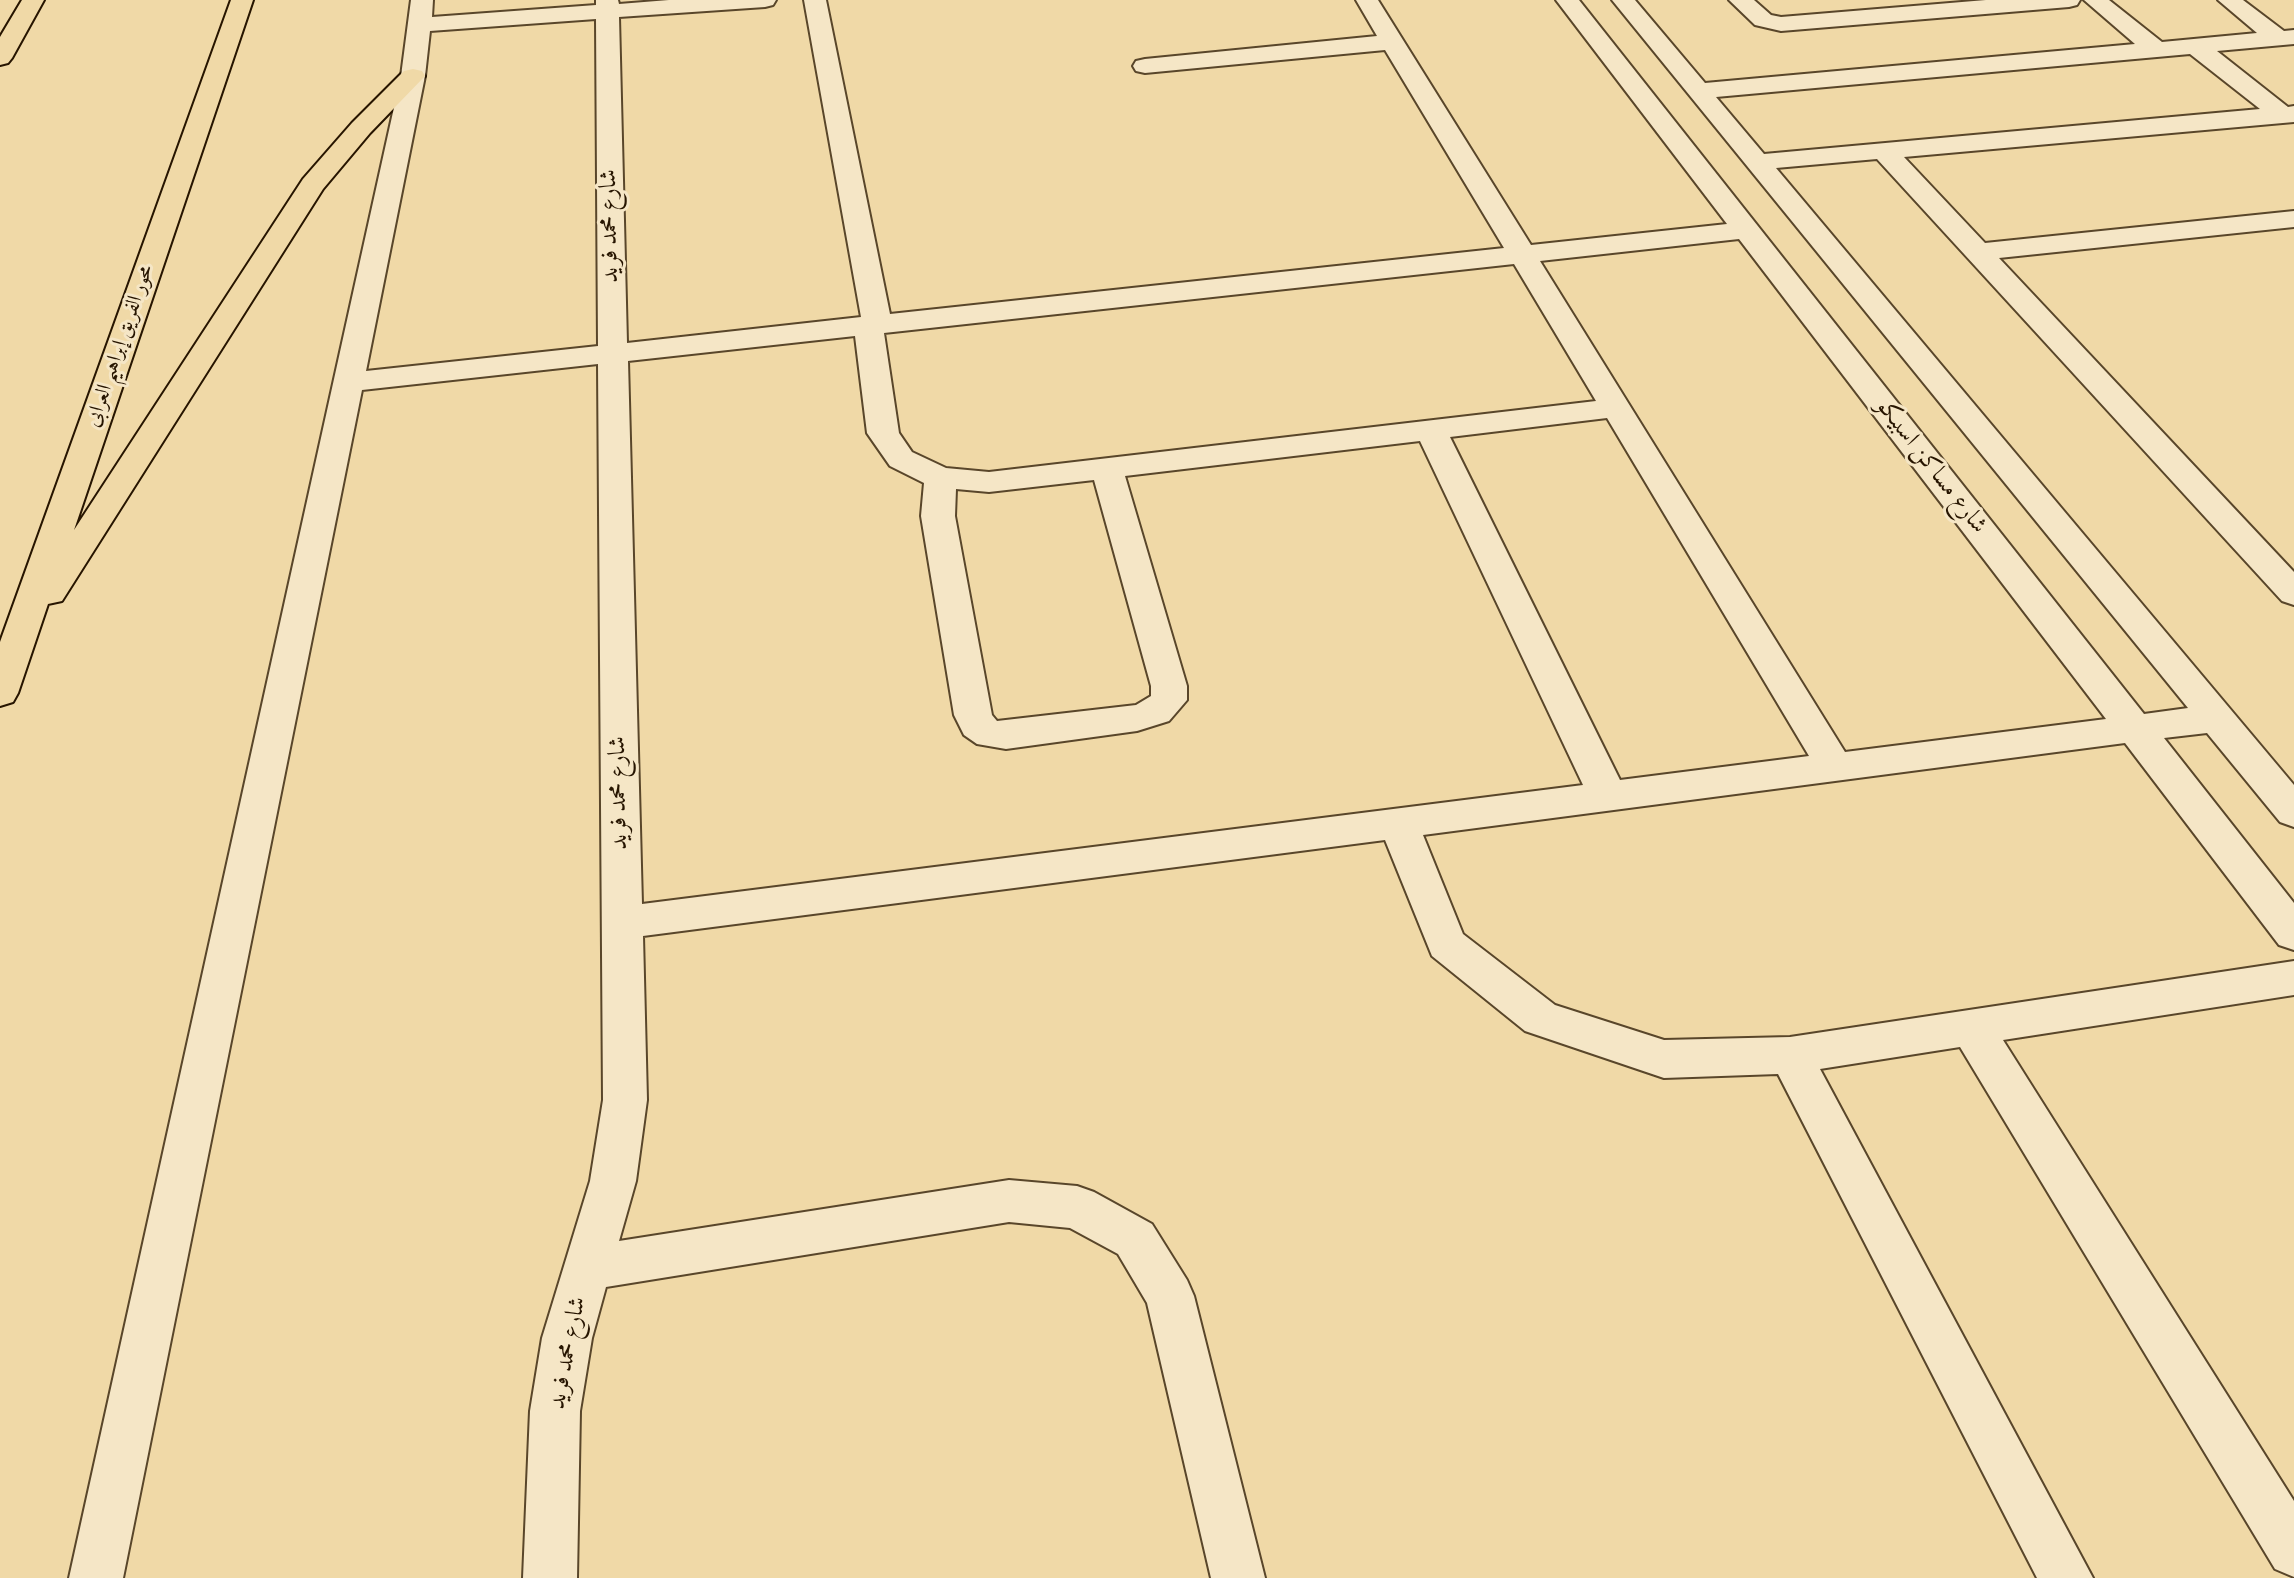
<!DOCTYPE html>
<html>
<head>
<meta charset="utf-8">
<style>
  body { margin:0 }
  canvas { display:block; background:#f0d9a7 }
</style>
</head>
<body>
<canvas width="2294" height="1578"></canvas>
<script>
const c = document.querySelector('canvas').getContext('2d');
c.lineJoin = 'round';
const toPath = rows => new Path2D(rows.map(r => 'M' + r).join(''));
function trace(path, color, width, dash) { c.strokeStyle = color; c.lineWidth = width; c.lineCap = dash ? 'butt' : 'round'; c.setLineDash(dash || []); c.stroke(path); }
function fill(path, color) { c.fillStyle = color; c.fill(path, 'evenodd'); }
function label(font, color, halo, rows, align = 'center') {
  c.font = font + ' "IM FELL French Canon",Amiri,serif'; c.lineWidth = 6; c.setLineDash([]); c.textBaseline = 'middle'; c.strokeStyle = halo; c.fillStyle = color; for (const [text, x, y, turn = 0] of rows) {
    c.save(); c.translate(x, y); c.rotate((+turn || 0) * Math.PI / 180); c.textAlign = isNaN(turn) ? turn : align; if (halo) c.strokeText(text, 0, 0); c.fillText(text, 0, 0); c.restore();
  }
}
const minor = toPath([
  [411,0,433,0,432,17,596,5,596,0,618,0,619,4,669,0,776,0,773,5,765,7,619,17,627,343,861,317,804,0,826,0,890,314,1504,248,1385,50,1145,73,1136,71,1133,66,1136,61,1145,59,1377,36,1356,0,1378,0,1531,245,1727,224,1556,0,1579,0,2144,714,2188,708,1612,0,1635,0,1705,83,2135,44,2084,0,2109,0,2162,42,2257,33,2218,0,2243,0,2284,31,2294,30,2294,44,2217,51,2288,107,2294,106,2294,122,1904,157,1985,243,2294,211,2294,227,1999,258,2294,572,2294,605,2282,601,1877,159,1776,168,2294,785,2294,827,2280,822,2207,733,2164,738,2294,903,2294,950,2279,945,2125,743,1423,835,1463,934,1555,1005,1664,1040,1790,1037,2294,961,2294,995,2003,1040,2294,1501,2294,1577,2275,1569,1960,1047,1820,1069,2093,1578,2037,1578,1778,1074,1664,1078,1525,1031,1432,956,1385,840,643,936,647,1100,636,1181,619,1241,1009,1180,1077,1186,1094,1192,1152,1224,1187,1280,1194,1296,1265,1578,1211,1578,1147,1303,1118,1254,1070,1228,1009,1222,606,1287,592,1338,580,1411,577,1578,523,1578,530,1411,542,1338,590,1181,603,1100,598,364,362,390,123,1578,69,1578,401,76,411,0],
  [596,19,598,346,366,371,425,76,430,31,596,19],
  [2190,54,2260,109,1764,154,1716,97,2190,54],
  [1739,239,2106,719,1845,752,1540,261,1739,239],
  [1514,264,1596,401,989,472,946,468,912,452,899,433,884,333,1514,264],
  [855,336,867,433,890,466,924,483,921,516,954,715,964,735,977,744,1006,749,1137,731,1169,721,1187,700,1187,686,1125,476,1420,441,1583,785,642,904,628,361,855,336],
  [1607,418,1809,756,1620,780,1450,437,1607,418],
  [1094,480,1151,686,1151,696,1136,705,997,721,992,715,955,516,956,489,989,492,1094,480],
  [1729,0,1754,0,1771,15,1781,17,1986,0,2080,0,2077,5,2069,7,1781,31,1755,25,1729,0]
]);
const major = toPath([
  [22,0,44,0,12,58,8,63,0,65,0,37,22,0],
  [231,0,253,0,74,530,303,179,352,123,404,71,413,69,422,71,425,76,370,133,323,189,62,601,48,604,18,693,13,702,0,706,0,642,231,0]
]);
trace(minor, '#59462a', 4);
trace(major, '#271500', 4);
fill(minor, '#f5e6c6');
fill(major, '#f0d9a7');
label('21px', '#271500', '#f5e6c6', [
  ["محور الفريق إبراهيم العرابى",120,346,-71]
]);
label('24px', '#271500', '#f5e6c6', [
  ["شارع محمد فريد",610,226,-91],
  ["شارع مساكن اسبيكو",1931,466,52],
  ["شارع محمد فريد",619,793,-91],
  ["شارع محمد فريد",568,1353,-79]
]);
</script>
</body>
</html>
